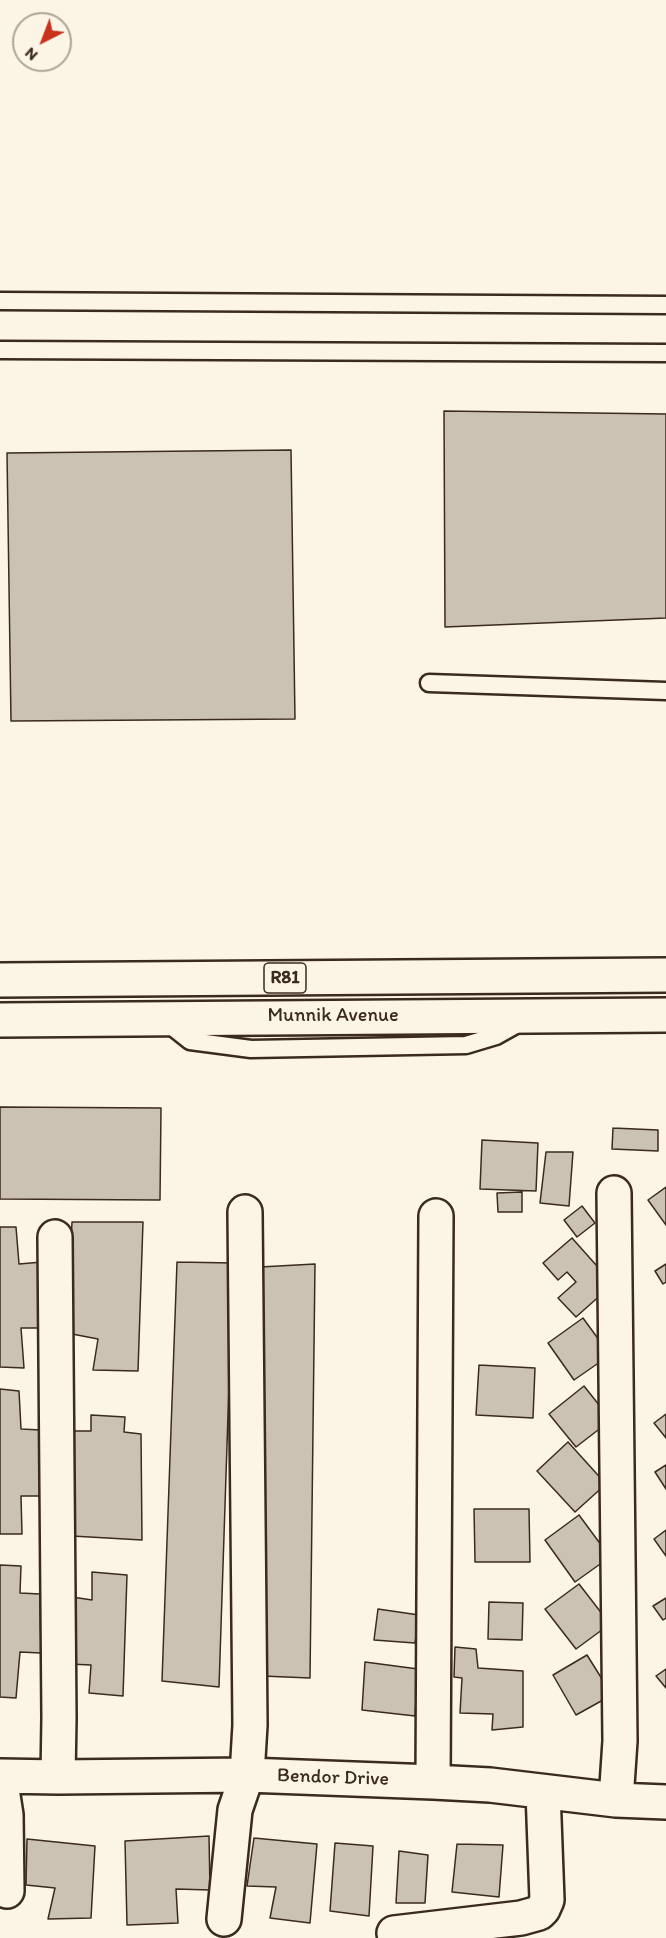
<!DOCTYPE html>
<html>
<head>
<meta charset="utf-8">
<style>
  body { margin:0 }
  #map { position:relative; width:666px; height:1938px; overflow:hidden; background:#fcf5e5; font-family:Itim,sans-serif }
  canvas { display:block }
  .north { position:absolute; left:12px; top:12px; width:60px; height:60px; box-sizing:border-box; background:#fcf5e5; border:2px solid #afa495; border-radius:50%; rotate:222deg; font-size:16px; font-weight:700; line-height:24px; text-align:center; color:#3b2a1e }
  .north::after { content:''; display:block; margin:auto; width:21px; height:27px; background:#c8321e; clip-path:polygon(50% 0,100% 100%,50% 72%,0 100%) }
</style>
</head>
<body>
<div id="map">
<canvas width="666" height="1938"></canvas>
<div class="north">N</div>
</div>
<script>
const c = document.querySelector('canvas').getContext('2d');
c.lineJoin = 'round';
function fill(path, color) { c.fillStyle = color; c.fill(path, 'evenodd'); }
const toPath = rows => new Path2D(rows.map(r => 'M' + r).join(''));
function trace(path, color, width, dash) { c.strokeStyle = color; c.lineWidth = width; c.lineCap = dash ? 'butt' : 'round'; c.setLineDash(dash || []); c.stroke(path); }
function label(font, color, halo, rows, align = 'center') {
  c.font = font + ' Itim,sans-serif'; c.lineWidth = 5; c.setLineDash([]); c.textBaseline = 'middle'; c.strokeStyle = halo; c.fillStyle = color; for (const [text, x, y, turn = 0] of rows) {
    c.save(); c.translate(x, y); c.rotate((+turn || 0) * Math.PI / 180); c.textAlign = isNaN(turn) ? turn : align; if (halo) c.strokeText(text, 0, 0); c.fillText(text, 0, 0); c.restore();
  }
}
const building = toPath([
  [444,411,666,414,666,618,445,627,444,411],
  [291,450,295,719,11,721,7,453,291,450],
  [0,1107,161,1108,160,1200,0,1199,0,1107],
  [613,1128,658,1130,658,1151,612,1149,613,1128],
  [482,1140,538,1143,536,1191,480,1189,482,1140],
  [546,1152,573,1152,569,1206,540,1203,546,1152],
  [666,1187,666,1225,648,1200,666,1187],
  [522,1192,522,1212,498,1212,497,1193,522,1192],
  [582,1206,595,1223,577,1237,564,1220,582,1206],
  [72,1222,143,1222,138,1371,93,1370,98,1339,72,1334,70,1263,72,1222],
  [0,1227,16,1227,19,1264,42,1262,42,1328,21,1328,24,1368,0,1367,0,1227],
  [572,1238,613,1284,576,1317,558,1298,576,1282,567,1272,558,1280,543,1263,572,1238],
  [177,1262,233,1263,219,1687,162,1681,177,1262],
  [315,1264,310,1678,262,1676,260,1267,315,1264],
  [666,1264,666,1282,663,1284,655,1271,666,1264],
  [583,1318,610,1355,574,1380,548,1343,583,1318],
  [479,1365,535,1368,533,1418,476,1415,479,1365],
  [584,1386,611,1420,576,1447,549,1414,584,1386],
  [0,1389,19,1391,21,1429,41,1430,41,1496,21,1496,22,1534,0,1534,0,1389],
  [666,1414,666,1438,654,1423,666,1414],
  [91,1415,125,1417,124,1432,141,1434,142,1540,72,1536,73,1431,91,1431,91,1415],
  [568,1442,606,1484,575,1512,537,1471,568,1442],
  [666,1465,666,1489,655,1472,666,1465],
  [474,1509,529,1509,530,1562,475,1562,474,1509],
  [579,1515,610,1557,575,1582,545,1540,579,1515],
  [666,1530,666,1556,654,1539,666,1530],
  [0,1565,21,1566,20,1593,40,1594,41,1653,20,1652,16,1698,0,1697,0,1565],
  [92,1572,127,1575,123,1696,89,1693,91,1665,69,1664,72,1597,92,1600,92,1572],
  [579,1584,610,1624,576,1649,545,1609,579,1584],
  [666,1598,666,1618,663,1620,653,1606,666,1598],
  [489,1602,523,1603,522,1640,488,1639,489,1602],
  [378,1609,419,1615,415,1643,374,1640,378,1609],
  [455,1647,476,1649,478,1668,523,1671,523,1727,492,1730,493,1714,460,1713,462,1678,454,1677,455,1647],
  [587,1655,612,1695,576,1715,553,1675,587,1655],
  [365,1662,418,1669,415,1716,362,1710,365,1662],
  [666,1669,666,1688,656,1676,666,1669],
  [209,1836,210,1890,176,1889,178,1923,127,1925,125,1841,209,1836],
  [254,1838,317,1844,310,1923,270,1918,276,1887,247,1886,254,1838],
  [27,1839,95,1846,91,1918,48,1919,55,1888,26,1885,27,1839],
  [335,1843,373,1846,369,1916,330,1911,335,1843],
  [457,1844,503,1845,499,1897,452,1892,457,1844],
  [399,1851,428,1855,425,1903,396,1903,399,1851]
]);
fill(building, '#ccc2b3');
trace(building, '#3b2a1e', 1.5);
const service = toPath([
  [0,301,666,305],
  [0,350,666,353],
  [429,683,666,691],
  [166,1022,190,1041,251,1049,466,1045,496,1036,521,1022]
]);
const minor = toPath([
  [614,1193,620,1741,616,1800],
  [55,1237,59,1718,58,1777],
  [0,1776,58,1777,247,1775,433,1782,490,1785,616,1800,666,1802],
  [0,1776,6,1815,7,1891],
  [433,1782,436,1216],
  [224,1919,235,1810,247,1775,250,1725,245,1212],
  [394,1933,521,1918,539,1913,543,1909,547,1900,543,1792]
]);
const primary = toPath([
  [0,980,666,975],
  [0,1020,666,1015]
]);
trace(service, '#3b2a1e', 21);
trace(minor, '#3b2a1e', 38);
trace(primary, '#3b2a1e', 38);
trace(service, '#fcf5e5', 16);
trace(minor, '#fcf5e5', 33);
trace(primary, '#fcf5e5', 33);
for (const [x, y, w] of [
  [285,978,42]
]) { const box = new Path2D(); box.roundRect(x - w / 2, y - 15, w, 30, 4.5); c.fillStyle = '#fcf5e5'; c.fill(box); trace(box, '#3b2a1e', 1.5); }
label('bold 18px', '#3b2a1e', null, [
  ["R81",285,978]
]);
label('20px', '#3b2a1e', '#fcf5e5', [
  ["Munnik Avenue",333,1016],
  ["Bendor Drive",333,1778,2]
]);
</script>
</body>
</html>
